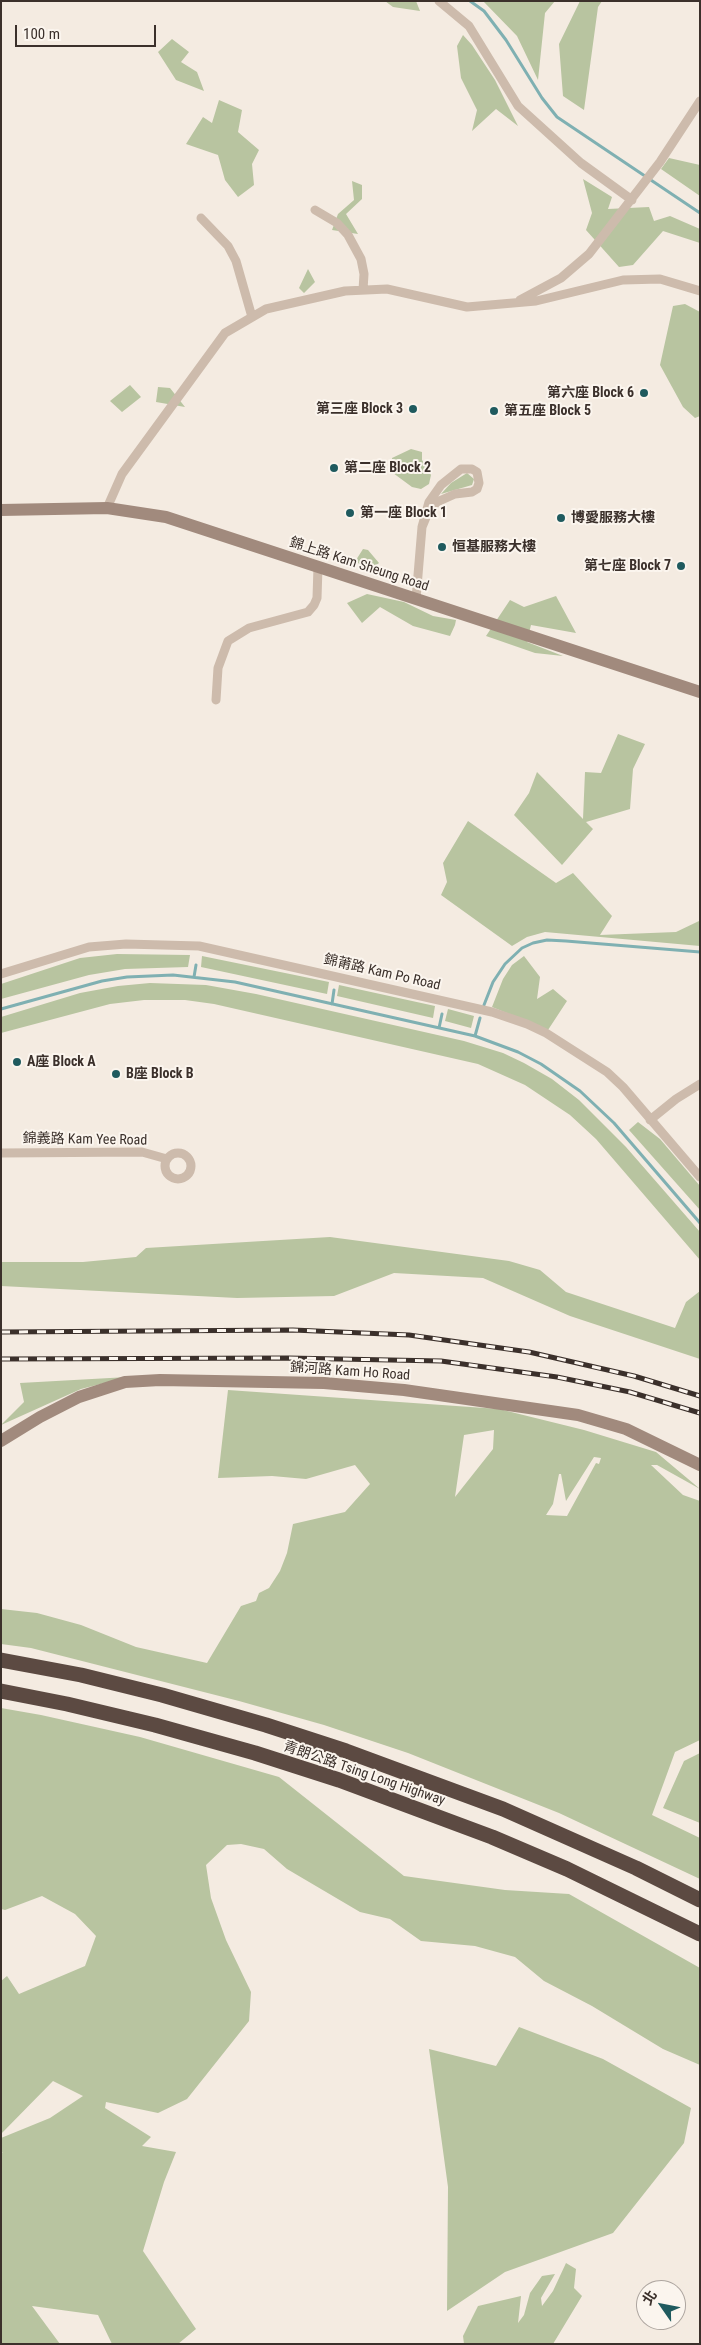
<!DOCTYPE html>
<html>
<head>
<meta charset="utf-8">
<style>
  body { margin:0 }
  #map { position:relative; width:701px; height:2345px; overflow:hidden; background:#f4ebe1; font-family:"Roboto Condensed","Noto Sans TC",sans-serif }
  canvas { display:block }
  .frame { position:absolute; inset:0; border:2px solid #3b302b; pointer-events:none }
  .north { position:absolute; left:636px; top:2280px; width:50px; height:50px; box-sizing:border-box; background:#fbf5ee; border:1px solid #aea6a0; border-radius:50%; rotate:303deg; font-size:14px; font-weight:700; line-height:20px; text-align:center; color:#3b302b }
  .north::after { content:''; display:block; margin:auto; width:18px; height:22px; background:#1f5a5e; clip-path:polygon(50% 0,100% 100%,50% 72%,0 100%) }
  .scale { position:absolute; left:15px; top:25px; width:141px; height:22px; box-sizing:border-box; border:2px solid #3b302b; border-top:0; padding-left:6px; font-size:15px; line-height:18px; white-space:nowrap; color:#3b302b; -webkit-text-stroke:4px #fbf5ee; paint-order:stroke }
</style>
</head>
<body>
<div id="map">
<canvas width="701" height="2345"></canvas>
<div class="frame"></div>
<div class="north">北</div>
<div class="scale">100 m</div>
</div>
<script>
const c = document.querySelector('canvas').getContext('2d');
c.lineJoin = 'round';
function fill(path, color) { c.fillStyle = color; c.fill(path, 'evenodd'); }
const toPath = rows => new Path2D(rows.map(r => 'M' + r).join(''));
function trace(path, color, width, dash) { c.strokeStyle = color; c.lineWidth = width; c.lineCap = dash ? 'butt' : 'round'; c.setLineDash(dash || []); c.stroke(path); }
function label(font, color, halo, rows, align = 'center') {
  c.font = font + ' "Roboto Condensed","Noto Sans TC",sans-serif'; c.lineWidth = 4; c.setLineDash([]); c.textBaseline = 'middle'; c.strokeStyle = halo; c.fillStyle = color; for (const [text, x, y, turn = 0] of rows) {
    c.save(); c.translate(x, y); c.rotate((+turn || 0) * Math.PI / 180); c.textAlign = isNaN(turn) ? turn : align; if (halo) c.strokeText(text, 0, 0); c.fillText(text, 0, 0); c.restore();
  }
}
fill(toPath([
  [385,1,416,1,420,11,393,7],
  [483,1,555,1,545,13,538,80,517,36],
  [580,1,602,1,598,7,584,110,563,96,559,44],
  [463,35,472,45,495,80,518,126,496,109,472,131,477,110,461,78,457,46],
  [172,39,189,52,181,62,197,72,204,91,176,80,158,52],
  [219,100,242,110,238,132,259,150,252,164,254,185,238,197,225,180,218,155,186,144,203,117,212,123],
  [669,158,700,165,700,196,661,169],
  [583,179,612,197,608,209,649,207,654,221,670,216,700,229,700,243,663,231,633,265,619,267,586,230,592,213],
  [352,181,362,185,362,199,346,214,358,234,332,230,338,214,354,200],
  [308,269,315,282,304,293,299,288],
  [685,304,700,312,700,416,695,418,683,407,660,365,673,306],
  [130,385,141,397,122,412,110,401],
  [158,387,170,388,185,407,156,402],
  [411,449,422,452,422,460,431,475,429,484,421,489,412,487,393,473,392,458],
  [467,473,474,479,472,485,441,494,451,483],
  [363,549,368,550,379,563,366,573,356,560],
  [367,594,404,602,433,616,456,620,455,625,450,636,413,626,380,607,362,623,347,603],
  [556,596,576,633,531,625,527,642,563,656,535,653,486,636,510,600,524,607],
  [618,734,645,744,633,769,630,809,586,822,593,829,562,865,514,815,529,793,537,772,583,819,585,772,601,773],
  [468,821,556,883,573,873,612,916,600,935,676,932,699,921,700,946,545,932,527,937,512,946,441,895,447,882,443,863],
  [117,954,190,955,188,967,125,969,89,975,1,999,1,984,80,958],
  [202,956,329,982,327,994,201,967],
  [524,956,540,977,537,999,553,989,567,1001,548,1030,492,1007,503,979,512,965],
  [150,983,206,985,256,994,464,1041,503,1053,524,1063,552,1079,579,1100,626,1147,700,1232,700,1260,596,1139,570,1115,525,1085,478,1064,214,1004,185,1000,144,1000,110,1004,1,1033,1,1017,80,993,118,986],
  [339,985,435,1006,433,1018,337,996],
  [448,1009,474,1016,471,1028,445,1021],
  [638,1122,660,1139,700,1186,700,1210,629,1130],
  [330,1237,509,1261,540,1270,566,1292,675,1328,686,1302,700,1291,700,1359,570,1316,483,1278,394,1273,334,1296,237,1298,1,1286,1,1262,83,1262,136,1257,146,1248],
  [128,1377,81,1389,1,1425,24,1402,20,1383],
  [228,1390,499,1409,584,1430,656,1452,700,1489,657,1465,651,1465,683,1495,700,1501,700,1740,675,1752,652,1815,700,1838,700,1879,559,1813,408,1753,324,1725,239,1701,31,1648,1,1644,1,1609,37,1613,81,1625,136,1647,207,1663,241,1606,256,1601,259,1593,269,1588,280,1571,287,1553,293,1524,345,1512,370,1484,355,1465,306,1479,272,1476,218,1478],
  [494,1430,493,1449,455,1497,464,1435],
  [594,1457,601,1458,599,1464,596,1463,567,1516,546,1515,553,1504,559,1474,561,1474,566,1501],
  [1,1708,41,1715,140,1737,279,1777,404,1876,505,1890,569,1894,700,1968,700,2065,663,2049,592,2006,544,1981,515,1957,475,1946,421,1941,390,1919,360,1912,287,1869,264,1849,241,1844,227,1845,206,1865,211,1898,226,1940,251,1992,249,2021,187,2099,158,2113,106,2102,105,2108,151,2137,142,2146,176,2152,164,2182,143,2251,196,2329,178,2344,112,2344,98,2315,32,2306,60,2344,1,2344,1,2153,3,2153,1,2152,1,2138,50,2118,83,2096,53,2081,1,2134,1,1981,7,1976,19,1994,85,1966,96,1936,75,1914,42,1896,5,1910,1,1909],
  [700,1753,700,1823,663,1808,684,1761],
  [519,2027,603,2059,691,2108,684,2143,613,2233,505,2272,447,2311,448,2187,429,2049,496,2066],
  [566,2263,576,2269,574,2288,582,2296,553,2344,464,2344,463,2336,478,2306,521,2296,518,2323,524,2315,530,2293,542,2276,555,2274,541,2298,542,2306,553,2291]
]), '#b8c4a0');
trace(toPath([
  [470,1,484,11,506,40,542,98,557,117,700,213],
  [194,977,196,965],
  [332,1004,334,990],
  [484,1005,493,982,505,964,522,948,533,943,547,940,566,941,700,952],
  [1,1009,102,981,127,977,173,975,235,982,475,1036,518,1052,541,1064,580,1091,614,1123,700,1223],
  [439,1028,442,1014],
  [475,1036,480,1018]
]), '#7fb0b2', 3);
trace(toPath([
  [439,1,469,26,518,106,581,163,632,200],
  [315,210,337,223,348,235,361,259,364,274,363,290],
  [201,218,228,246,236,261,252,317],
  [520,300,561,278,589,254,660,162,700,101],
  [107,508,122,474,225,333,266,309,345,291,387,289,467,307,536,301,623,280,660,279,700,291],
  [416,599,422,527,429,502,441,485,461,469,472,469,477,472,479,483,477,489,472,492,455,494,437,502,429,510,422,527],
  [216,700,218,668,228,641,249,628,308,612,314,605,317,598,318,567],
  [1,974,89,947,126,944,199,946,492,1012,527,1024,546,1033,607,1072,623,1087,700,1177],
  [650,1120,676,1099,700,1084],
  [1,1153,142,1152,167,1159],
  '165 1166a13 13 0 1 1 26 0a13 13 0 1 1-26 0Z'
]), '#cdbbac', 9);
trace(toPath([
  [1,510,107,508,166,517,700,692],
  [1,1441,40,1417,79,1397,125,1382,160,1380,324,1383,404,1390,578,1415,626,1429,700,1465]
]), '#a18a7d', 12);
trace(toPath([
  [1,1660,81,1675,162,1695,266,1725,346,1751,503,1809,636,1868,700,1900],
  [1,1691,67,1704,155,1725,255,1753,339,1780,492,1837,567,1869,700,1934]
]), '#5c4a42', 15);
const rail = toPath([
  [1,1332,293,1330,409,1335,529,1352,634,1376,700,1396],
  [1,1359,288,1358,441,1361,557,1377,630,1392,700,1413]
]);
trace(rail, '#3b302b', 5);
trace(rail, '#fbf5ee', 3, [9]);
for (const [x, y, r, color] of [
  [644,393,5,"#1f5a5e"],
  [413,409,5,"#1f5a5e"],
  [494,411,5,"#1f5a5e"],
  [334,468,5,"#1f5a5e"],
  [350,513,5,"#1f5a5e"],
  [561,518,5,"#1f5a5e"],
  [442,547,5,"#1f5a5e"],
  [681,566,5,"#1f5a5e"],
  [17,1062,5,"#1f5a5e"],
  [116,1074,5,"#1f5a5e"]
]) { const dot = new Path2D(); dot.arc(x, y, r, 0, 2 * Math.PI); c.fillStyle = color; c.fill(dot); trace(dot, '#fbf5ee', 2); }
label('bold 14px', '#3b302b', '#fbf5ee', [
  ["第六座 Block 6",634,393,"right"],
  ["第三座 Block 3",403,409,"right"],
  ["第五座 Block 5",504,411],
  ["第二座 Block 2",344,468],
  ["第一座 Block 1",360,513],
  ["博愛服務大樓",571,518],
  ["恒基服務大樓",452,547],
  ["第七座 Block 7",671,566,"right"],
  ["A座 Block A",27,1062],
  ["B座 Block B",126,1074]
], 'left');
label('14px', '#3b302b', '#fbf5ee', [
  ["錦上路 Kam Sheung Road",359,565,18],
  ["錦莆路 Kam Po Road",382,973,13],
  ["錦義路 Kam Yee Road",85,1140,1],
  ["錦河路 Kam Ho Road",350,1372,4],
  ["青朗公路 Tsing Long Highway",364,1774,19]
]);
</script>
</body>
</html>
